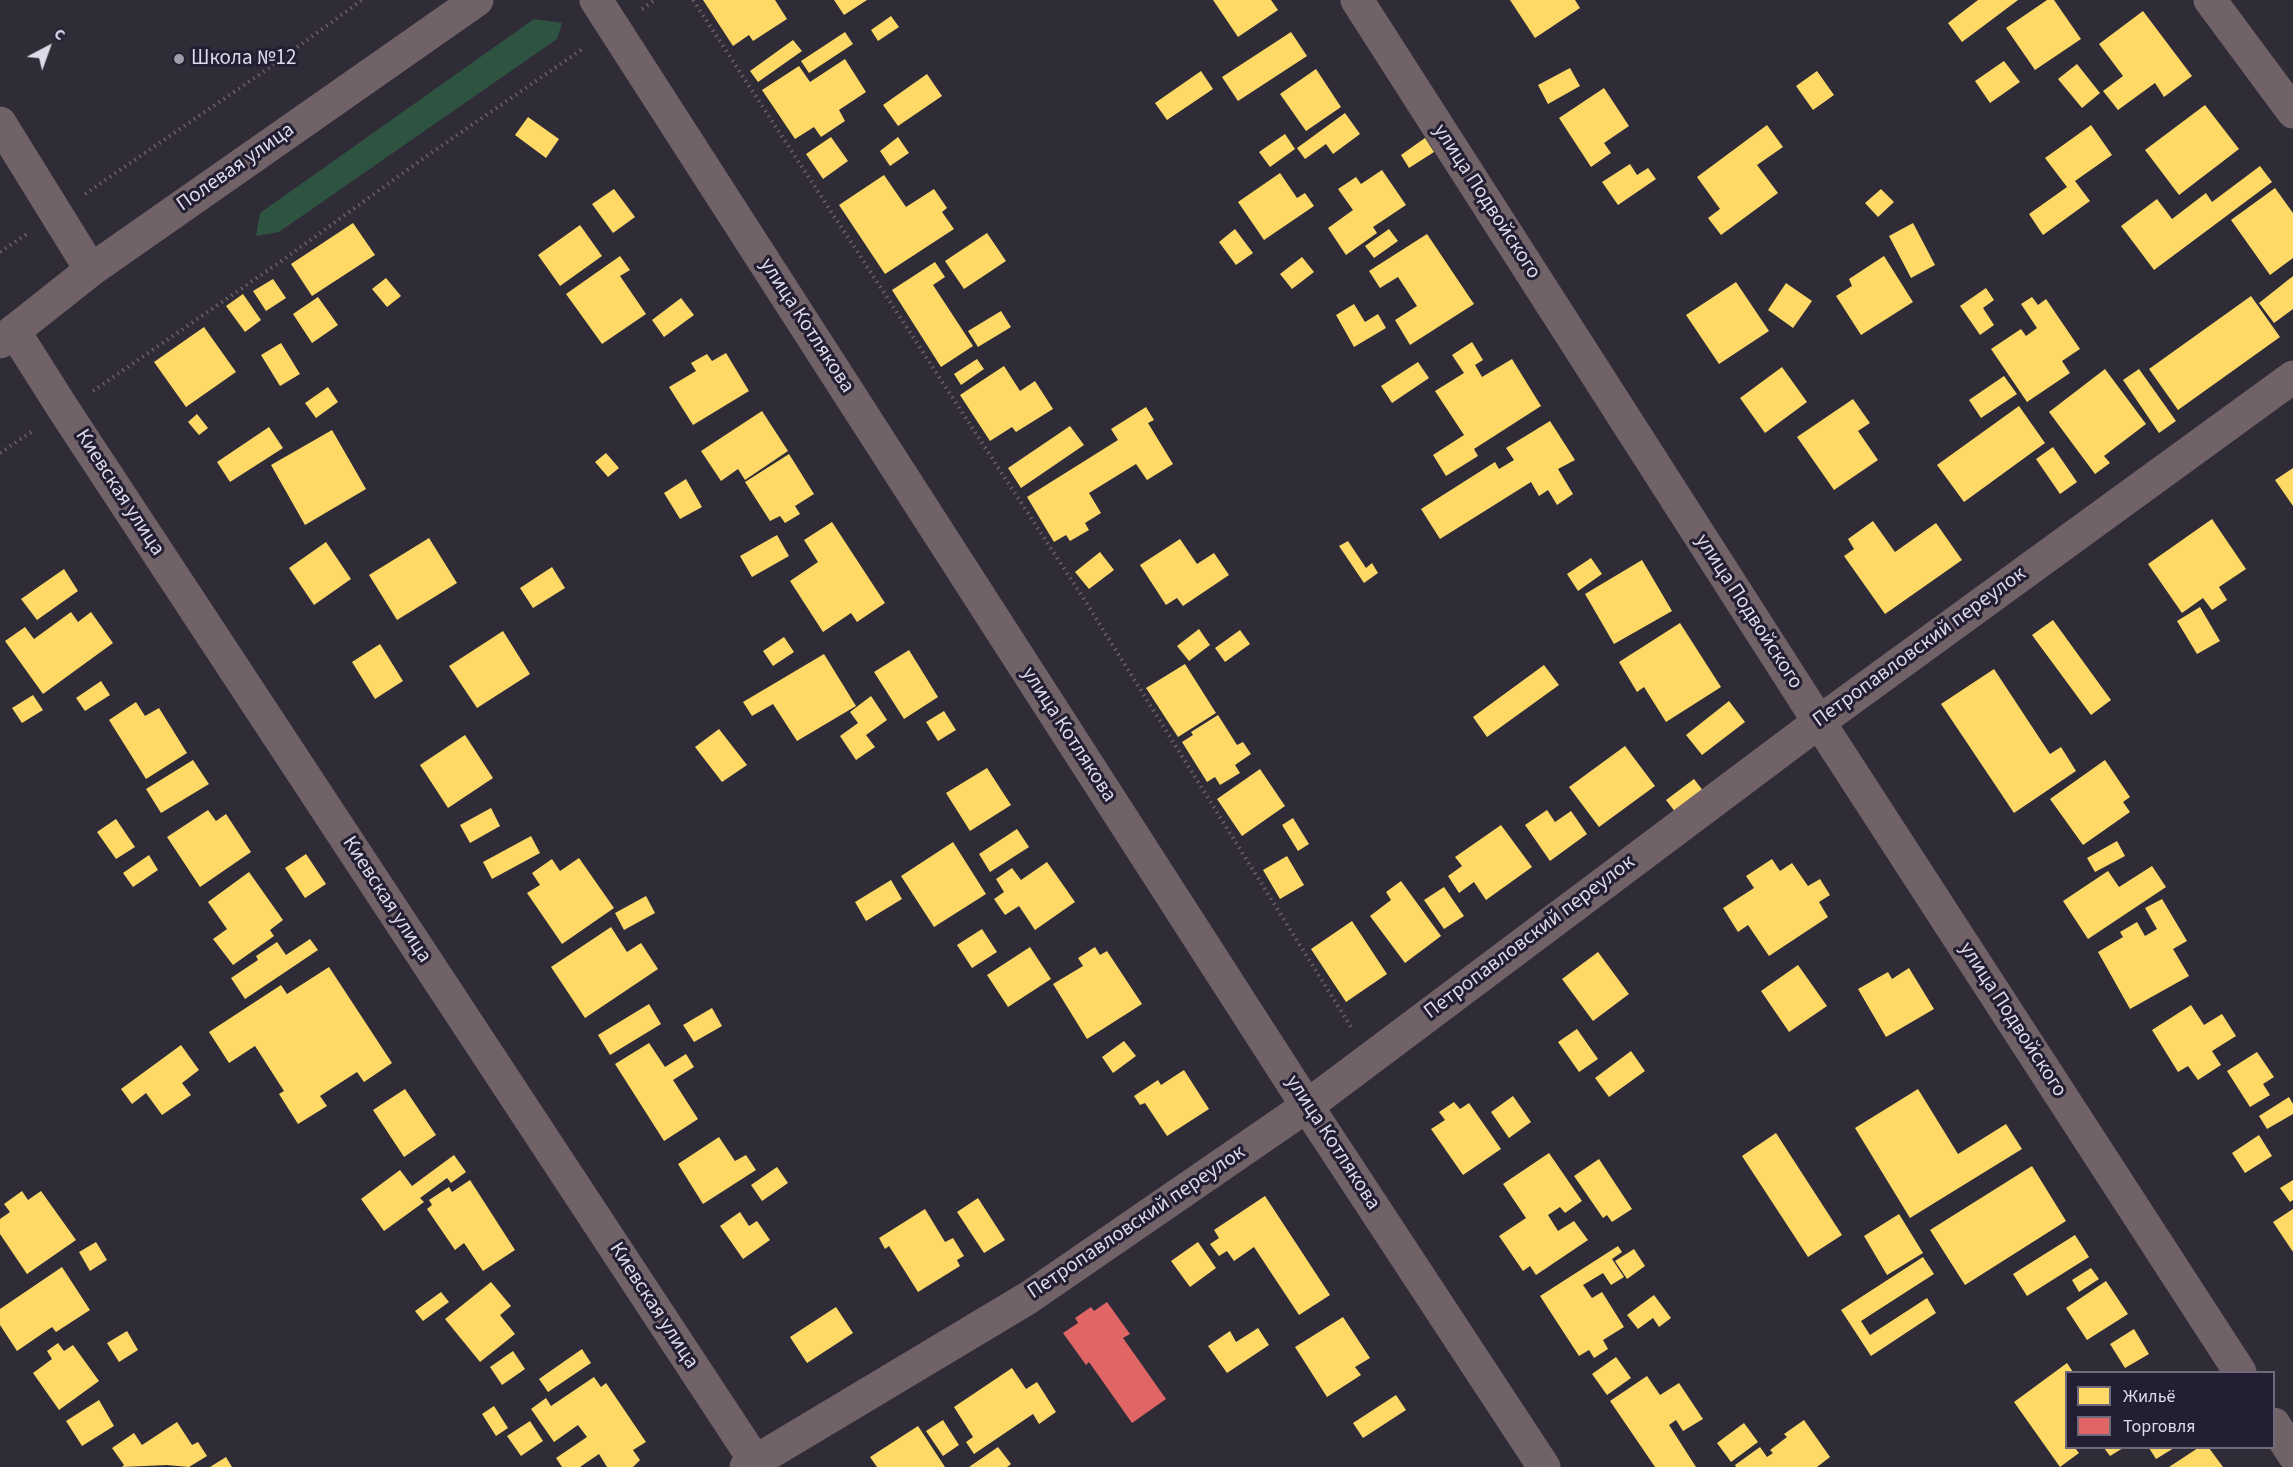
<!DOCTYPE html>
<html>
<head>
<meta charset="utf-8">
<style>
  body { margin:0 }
  #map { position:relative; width:2293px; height:1467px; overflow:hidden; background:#2f2c38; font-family:"Source Sans 3",sans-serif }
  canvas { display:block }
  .legend { position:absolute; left:2065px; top:1371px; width:210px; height:78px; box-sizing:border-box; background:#231e32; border:2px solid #6e6a7b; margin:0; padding:8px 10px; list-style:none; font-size:18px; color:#dedbe9 }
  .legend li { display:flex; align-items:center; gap:12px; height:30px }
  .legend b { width:30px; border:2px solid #6e6a7b }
  .north { position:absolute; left:18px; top:18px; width:60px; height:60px; -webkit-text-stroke:4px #231e32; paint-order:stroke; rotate:41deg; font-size:16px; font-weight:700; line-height:24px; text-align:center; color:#dedbe9 }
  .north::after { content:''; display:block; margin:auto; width:21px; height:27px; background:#dedbe9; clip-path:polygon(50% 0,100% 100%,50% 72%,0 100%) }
</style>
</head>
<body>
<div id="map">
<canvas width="2293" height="1467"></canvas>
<ul class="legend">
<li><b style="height:16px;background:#ffd966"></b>Жильё</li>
<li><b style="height:16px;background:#e06666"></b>Торговля</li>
</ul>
<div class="north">С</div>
</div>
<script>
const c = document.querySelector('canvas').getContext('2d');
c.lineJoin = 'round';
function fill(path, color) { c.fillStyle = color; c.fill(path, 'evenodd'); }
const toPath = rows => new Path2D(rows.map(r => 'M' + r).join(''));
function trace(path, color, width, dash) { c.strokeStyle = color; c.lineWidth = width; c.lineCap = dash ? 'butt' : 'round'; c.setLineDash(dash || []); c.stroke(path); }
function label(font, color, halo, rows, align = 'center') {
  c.font = font + ' "Source Sans 3",sans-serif'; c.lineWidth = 6; c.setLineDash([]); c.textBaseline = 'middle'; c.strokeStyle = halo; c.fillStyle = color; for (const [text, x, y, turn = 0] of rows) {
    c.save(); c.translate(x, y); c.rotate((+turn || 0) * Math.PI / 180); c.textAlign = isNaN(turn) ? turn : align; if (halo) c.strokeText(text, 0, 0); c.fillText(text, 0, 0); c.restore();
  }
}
fill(toPath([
  [534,19,562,23,557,39,279,232,256,236,260,213]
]), '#2e5340');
fill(toPath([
  [703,0,775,0,787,19,753,41,749,35,733,46],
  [834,0,867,0,844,15],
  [1213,0,1271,0,1278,10,1238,37],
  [1510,0,1575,0,1580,8,1535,38],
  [1978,0,2018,0,1962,42,1948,23],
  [2047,0,2054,0,2081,39,2035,70,2006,28],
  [2143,11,2192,76,2164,97,2155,83,2118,110,2103,91,2123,76,2099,44],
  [891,16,899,27,878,41,871,30],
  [845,32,853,44,809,73,801,61],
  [1291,32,1307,56,1238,101,1222,77],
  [793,40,802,51,758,82,750,71],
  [845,59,866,92,839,110,845,121,821,137,814,127,795,139,762,90,799,66,810,82],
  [2004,61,2020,82,1990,103,1975,81],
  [2077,64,2100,93,2082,108,2058,79],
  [1570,68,1580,86,1548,104,1538,85],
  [1316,69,1341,107,1306,131,1280,94],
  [1201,71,1213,89,1167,120,1155,103],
  [1817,71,1834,95,1813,110,1796,86],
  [927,74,942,96,898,126,883,105],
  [1604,88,1629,126,1604,143,1611,153,1591,167,1559,118],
  [2205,105,2239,149,2179,195,2145,150],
  [1345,113,1360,134,1333,154,1326,144,1305,159,1297,148],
  [528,117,559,139,546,158,515,135],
  [1767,125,1783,147,1757,165,1778,193,1721,235,1708,218,1720,209,1697,177],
  [2091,125,2112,155,2075,181,2090,201,2043,235,2029,214,2067,187,2045,158],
  [1285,134,1295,149,1270,167,1259,152],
  [831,137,848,161,823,179,806,154],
  [898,137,909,153,890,166,880,151],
  [1425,138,1434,152,1409,168,1401,155],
  [1630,164,1637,175,1648,168,1656,179,1618,205,1602,182],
  [2260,166,2272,182,2154,270,2121,226,2157,199,2172,219,2206,193,2212,202],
  [1382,170,1406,205,1373,227,1377,233,1346,255,1328,228,1353,210,1338,189,1356,177,1361,184],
  [1280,173,1297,198,1305,193,1314,206,1264,240,1238,202],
  [884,175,906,207,934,189,947,208,942,212,954,229,885,274,839,205],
  [2275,188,2293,213,2293,258,2270,275,2231,220],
  [614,189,635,217,613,233,592,204],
  [1881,189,1894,202,1878,217,1865,203],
  [353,223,375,255,312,296,291,264],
  [1913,223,1935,265,1911,278,1889,236],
  [580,225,602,256,560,286,538,255],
  [1235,229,1253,253,1236,265,1219,242],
  [1389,229,1398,241,1374,258,1365,246],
  [987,233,1006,261,964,289,945,261],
  [1427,234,1474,304,1410,345,1395,320,1417,306,1398,277,1380,288,1369,271],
  [620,256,630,270,620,276,646,314,602,344,566,294],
  [1884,256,1913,302,1861,335,1836,296,1852,286,1849,279],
  [1302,257,1314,272,1292,289,1280,274],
  [935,262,945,277,933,285,973,346,941,367,892,290],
  [2293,276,2293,309,2274,323,2259,303],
  [386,278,401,296,387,307,372,289],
  [273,279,286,298,266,311,253,291],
  [1736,282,1769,331,1719,364,1686,315],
  [1786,283,1812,301,1793,328,1768,310],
  [1986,288,1994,300,1983,308,1994,325,1980,335,1960,306],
  [243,294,261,320,245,332,226,306],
  [2251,296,2280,337,2178,410,2149,369],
  [318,297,338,325,312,343,293,314],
  [2032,297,2038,305,2046,299,2080,349,2062,361,2070,373,2027,402,1991,349,2021,329,2026,336,2037,328,2021,304],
  [681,298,694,315,664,337,652,320],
  [1354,304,1365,322,1378,314,1386,328,1354,347,1336,315],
  [1001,311,1011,327,978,347,968,331],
  [204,327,236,372,186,407,154,362],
  [1472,342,1483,360,1475,365,1482,377,1512,359,1541,406,1474,449,1478,456,1446,476,1433,455,1464,435,1435,391,1464,373,1452,355],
  [281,343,300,374,280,386,261,355],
  [726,353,749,391,693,425,669,387,696,371,691,363,707,354,712,361],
  [977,359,984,369,961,385,954,374],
  [1418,362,1429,378,1392,403,1381,386],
  [1004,366,1020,391,1035,381,1053,409,1016,432,1012,427,990,441,960,395],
  [1782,367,1807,402,1765,433,1740,398],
  [2105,369,2146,424,2104,456,2110,463,2095,474,2049,412],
  [2139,369,2176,421,2159,433,2123,380],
  [2004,376,2017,394,1981,418,1969,400],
  [328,387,338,402,316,418,305,403],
  [1853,399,1870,423,1858,431,1878,460,1834,490,1797,437],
  [2019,406,2045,443,1964,502,1937,465],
  [1146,407,1154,420,1148,423,1173,464,1147,480,1136,464,1089,493,1101,513,1085,523,1089,530,1070,541,1066,535,1054,542,1027,497,1118,440,1111,429],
  [762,411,788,451,745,480,738,469,721,481,701,451],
  [197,414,208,428,199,435,188,422],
  [1550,421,1575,460,1558,469,1573,494,1557,505,1548,490,1539,496,1531,482,1440,539,1421,509,1495,462,1499,469,1514,460,1506,448],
  [1070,426,1084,445,1021,488,1008,468],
  [269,427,283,448,230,482,217,462],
  [332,430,366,489,305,525,271,465],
  [2053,447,2077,482,2060,494,2036,459],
  [606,453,619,468,608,477,595,462],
  [789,454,814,494,795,506,800,514,785,523,780,516,770,521,745,482],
  [2293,468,2293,506,2275,480],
  [686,479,702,507,680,519,664,493],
  [2212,519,2246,569,2219,587,2227,600,2212,610,2203,598,2182,613,2148,564],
  [1873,521,1895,552,1936,523,1962,560,1885,614,1844,556,1854,549,1848,539],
  [832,522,885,603,857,622,851,613,823,632,790,581,818,562,804,540],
  [777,535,789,556,752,577,740,556],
  [429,538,457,583,397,620,369,575],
  [1180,539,1197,564,1214,553,1229,575,1183,606,1177,598,1166,605,1140,565],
  [1348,541,1366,568,1372,563,1378,573,1364,583,1339,546],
  [326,542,351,579,314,605,289,568],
  [1100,552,1114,570,1089,589,1075,572],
  [1591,558,1602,574,1578,591,1567,574],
  [1642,560,1672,611,1614,644,1585,594],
  [552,567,565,588,533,608,520,588],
  [64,569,78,591,37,620,21,599],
  [2200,607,2220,641,2197,654,2177,621],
  [71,612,78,622,91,612,113,643,43,694,5,641,25,627,34,639],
  [2053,620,2111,700,2091,715,2032,635],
  [1680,623,1721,687,1666,722,1644,687,1637,692,1619,662],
  [1199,629,1210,645,1189,661,1177,646],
  [1240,630,1250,644,1225,662,1215,648],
  [503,631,530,674,477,708,449,666],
  [784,637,794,652,773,666,763,651],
  [380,644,403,681,375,699,352,662],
  [909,650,938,697,904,719,874,672],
  [824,654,856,706,797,741,773,704,752,716,743,702],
  [1185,664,1216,713,1178,737,1146,688],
  [1544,665,1559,685,1487,737,1473,717],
  [1994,669,2050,754,2061,747,2076,771,2014,813,1941,704],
  [101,681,110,695,85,711,76,698],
  [33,695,43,710,22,723,12,708],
  [871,696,887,720,866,735,875,747,856,760,840,736,858,723,850,712],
  [1729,701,1745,722,1702,755,1686,735],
  [136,702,145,716,159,708,187,753,146,779,109,720],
  [944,711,956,730,938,741,926,722],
  [1218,715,1237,745,1243,742,1251,754,1235,765,1240,773,1220,785,1215,777,1207,782,1182,742,1193,735,1191,732],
  [719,729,747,765,722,782,695,747],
  [465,735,493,778,448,808,420,765],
  [1625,746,1655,786,1599,827,1569,787],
  [193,760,209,784,161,813,146,789],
  [2105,760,2130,797,2123,802,2130,812,2083,845,2050,799],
  [987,768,1011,805,970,831,946,793],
  [1260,769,1285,806,1242,836,1217,799],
  [1694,779,1704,792,1676,813,1666,800],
  [491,808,500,826,470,843,460,825],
  [208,810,216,821,226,814,251,852,200,887,167,837],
  [1547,810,1555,822,1571,811,1587,834,1550,861,1525,825],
  [1293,818,1309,844,1298,851,1282,825],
  [116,819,135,847,116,859,97,832],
  [1501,825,1532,867,1486,900,1474,882,1459,893,1448,876,1462,866,1455,857],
  [1017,829,1029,847,990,872,979,854],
  [531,836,540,853,492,879,483,862],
  [2117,841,2125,856,2095,872,2087,858],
  [953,842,986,894,934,927,901,876],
  [306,854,326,884,305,898,285,868],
  [149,855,158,870,133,887,123,873],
  [1287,856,1304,885,1280,899,1263,870],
  [579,858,614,908,562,944,527,893,540,885,532,873,552,859,560,871],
  [1772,859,1780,871,1792,863,1808,886,1820,879,1830,895,1819,902,1828,917,1769,956,1748,925,1738,932,1723,908,1754,888,1746,876],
  [1047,862,1075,902,1035,930,1019,906,1005,915,994,899,1004,892,996,879,1012,868,1021,880],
  [2152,866,2166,887,2088,939,2063,901,2108,871,2119,887],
  [249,872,283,920,270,930,274,936,233,965,213,939,227,929,208,902],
  [891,880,902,899,866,921,855,902],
  [1401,881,1441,936,1405,963,1370,916,1391,900,1386,892],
  [1444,887,1464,916,1444,929,1424,900],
  [646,896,655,913,624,930,615,913],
  [2162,899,2187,941,2173,949,2189,976,2130,1009,2098,952,2123,937,2120,932,2137,922,2145,936,2157,929,2145,908],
  [1352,921,1387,974,1346,1002,1311,949],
  [611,927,627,952,641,943,658,969,585,1018,551,967],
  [982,929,997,952,972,968,957,945],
  [310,939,318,950,245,999,231,978,258,960,256,956,277,942,286,955],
  [1030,947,1051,979,1008,1007,987,975],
  [1095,947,1100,955,1107,951,1142,1004,1087,1039,1053,984,1083,966,1078,958],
  [1598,952,1629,994,1593,1021,1562,979],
  [1798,965,1827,1006,1789,1032,1761,991],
  [329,967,392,1063,364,1082,357,1072,320,1096,327,1106,298,1124,279,1094,284,1091,255,1046,229,1063,209,1032,281,985,287,994],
  [1909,968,1934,1009,1886,1037,1858,989,1888,972,1892,979],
  [649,1004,661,1024,610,1055,598,1035],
  [2191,1005,2204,1025,2222,1014,2236,1036,2212,1051,2221,1065,2198,1080,2188,1066,2178,1072,2152,1030],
  [712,1008,722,1026,694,1042,683,1025],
  [1577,1029,1598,1059,1579,1072,1558,1042],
  [1124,1041,1136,1056,1113,1073,1102,1057],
  [649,1043,665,1067,686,1054,694,1067,673,1080,698,1119,664,1141,615,1064],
  [181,1045,199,1070,182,1083,191,1095,162,1115,146,1093,132,1104,121,1089],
  [1631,1051,1645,1071,1609,1097,1595,1078],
  [2257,1052,2274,1077,2263,1084,2270,1095,2250,1107,2227,1071],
  [1184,1070,1209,1109,1167,1136,1145,1103,1140,1105,1134,1096,1158,1080,1161,1085],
  [405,1089,436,1135,404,1157,373,1110],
  [1918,1089,1958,1154,2006,1124,2022,1149,1910,1218,1855,1128],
  [1513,1096,1531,1122,1509,1138,1491,1112],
  [2289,1097,2293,1104,2293,1114,2267,1129,2259,1116],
  [1454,1102,1460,1109,1469,1103,1501,1149,1463,1175,1431,1129,1445,1120,1439,1112],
  [1776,1133,1842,1235,1808,1257,1742,1156],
  [2259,1135,2272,1156,2245,1173,2232,1153],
  [719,1137,735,1161,746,1155,756,1170,703,1204,678,1164],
  [1549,1153,1582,1201,1565,1213,1560,1207,1548,1215,1558,1231,1574,1221,1588,1240,1536,1275,1530,1266,1523,1271,1499,1236,1526,1218,1503,1184],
  [454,1155,466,1172,451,1183,447,1178,420,1198,424,1202,384,1231,361,1199,400,1170,412,1186],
  [1599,1159,1632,1209,1612,1222,1607,1215,1603,1218,1574,1176],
  [2032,1166,2066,1221,1965,1285,1930,1230],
  [777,1167,788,1183,762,1201,751,1185],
  [470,1180,515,1250,483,1271,464,1243,455,1250,427,1209,432,1205,429,1200,449,1187,452,1192],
  [2293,1180,2293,1200,2290,1202,2280,1188],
  [22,1191,28,1200,41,1191,76,1240,27,1274,0,1234,0,1219,10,1212,4,1204],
  [1265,1196,1330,1295,1299,1315,1254,1247,1234,1261,1227,1251,1219,1256,1210,1244,1219,1238,1214,1230],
  [978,1198,1005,1240,984,1253,957,1212],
  [925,1209,945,1242,953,1238,964,1256,957,1260,960,1266,918,1292,889,1246,885,1249,879,1238],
  [2293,1209,2293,1252,2273,1222],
  [740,1212,749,1226,757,1221,770,1240,743,1259,720,1226],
  [1899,1214,1923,1253,1887,1275,1864,1236],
  [2075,1235,2089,1257,2027,1296,2013,1274],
  [96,1242,107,1260,90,1271,79,1252],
  [1198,1242,1216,1268,1190,1287,1171,1261],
  [1618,1246,1622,1252,1612,1259,1624,1277,1611,1285,1603,1273,1583,1285,1592,1298,1602,1292,1624,1327,1603,1340,1608,1349,1594,1358,1589,1350,1579,1356,1540,1296],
  [1634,1249,1645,1266,1627,1279,1615,1261],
  [1923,1257,1934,1274,1861,1321,1870,1335,1927,1298,1936,1313,1871,1356,1841,1310],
  [62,1267,90,1310,56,1332,52,1327,17,1351,0,1325,0,1309],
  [2091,1268,2099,1279,2079,1292,2072,1280],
  [2106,1281,2128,1314,2087,1340,2066,1308],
  [491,1282,511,1306,500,1315,515,1334,480,1362,445,1319],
  [441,1292,449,1302,423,1321,415,1311],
  [1654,1295,1671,1318,1659,1327,1653,1318,1638,1329,1627,1315],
  [836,1307,853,1333,807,1363,790,1337],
  [1343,1317,1370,1358,1355,1367,1361,1375,1327,1397,1295,1347],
  [1258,1328,1269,1345,1227,1373,1208,1346,1230,1331,1236,1342],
  [2134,1329,2149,1354,2125,1368,2110,1344],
  [127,1331,138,1350,119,1362,107,1343],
  [58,1343,64,1351,73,1345,99,1381,59,1410,33,1373,52,1359,47,1351],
  [582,1349,591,1363,548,1392,539,1379],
  [513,1351,525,1369,502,1385,490,1367],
  [1616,1357,1631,1378,1607,1395,1592,1374],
  [2067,1363,2073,1372,2066,1372,2066,1448,2075,1448,2079,1453,2060,1467,2014,1402],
  [1012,1368,1026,1389,1037,1382,1056,1412,1039,1424,1033,1414,974,1454,966,1442,973,1437,954,1407],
  [1647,1376,1660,1395,1679,1383,1703,1419,1683,1431,1676,1420,1669,1425,1696,1467,1655,1467,1610,1401],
  [594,1377,601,1387,606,1383,646,1442,633,1450,640,1460,633,1467,607,1467,599,1454,580,1467,562,1467,556,1458,587,1437,578,1425,554,1442,531,1409,546,1398,551,1406],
  [1396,1395,1406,1410,1363,1438,1353,1423],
  [99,1400,114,1426,82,1446,66,1421],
  [494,1406,508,1428,496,1436,482,1414],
  [943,1420,959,1445,943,1456,926,1431],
  [1804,1420,1830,1457,1817,1467,1736,1467,1735,1465,1760,1447,1767,1457,1773,1453,1770,1450,1787,1437,1784,1434],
  [530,1421,543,1441,521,1456,507,1436],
  [177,1422,192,1445,198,1442,207,1456,189,1467,167,1465,122,1467,124,1465,112,1448,134,1433,142,1445],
  [1744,1423,1758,1442,1731,1462,1717,1443],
  [918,1426,945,1467,877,1467,870,1457],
  [998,1447,1011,1464,1007,1467,969,1467],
  [2104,1448,2123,1448,2110,1456],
  [2149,1448,2174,1448,2156,1459],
  [2198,1448,2209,1448,2223,1467,2169,1467],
  [226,1457,232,1467,210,1467]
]), '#ffd966');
fill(toPath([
  [1107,1302,1130,1334,1123,1338,1166,1399,1132,1423,1089,1362,1086,1365,1063,1333,1078,1323,1075,1318,1091,1307,1094,1311]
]), '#e06666');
trace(toPath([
  [693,0,1082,596,1351,1027],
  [642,9,655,0],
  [85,194,266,70,362,0],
  [0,252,27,234],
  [93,391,280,262,428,155,584,48],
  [0,453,34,430]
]), '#6a6166', 4, [1.5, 4.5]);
trace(toPath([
  [596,0,1307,1106,1544,1467],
  [1357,0,1819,722,2240,1372],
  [2210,0,2293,112],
  [0,123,91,270],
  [14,331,64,410,759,1467],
  [2274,1424,2293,1454],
  [746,1467,1028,1298,1307,1106,1819,722,2293,377]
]), '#706266', 33);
trace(toPath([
  [0,342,91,270,477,0]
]), '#706266', 33);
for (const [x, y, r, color] of [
  [179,59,6,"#a19eab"]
]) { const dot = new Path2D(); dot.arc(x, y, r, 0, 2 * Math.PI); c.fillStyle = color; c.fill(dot); trace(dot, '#231e32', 2); }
label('21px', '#dedbe9', '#231e32', [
  ["Школа №12",191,59]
], 'left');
label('21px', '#dedbe9', '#231e32', [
  ["Полевая улица",236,168,-35],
  ["улица Подвойского",1486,202,57],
  ["улица Котлякова",806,326,57],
  ["Киевская улица",119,493,57],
  ["улица Подвойского",1748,612,57],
  ["Петропавловский переулок",1920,648,-36],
  ["улица Котлякова",1068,735,57],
  ["Киевская улица",386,900,57],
  ["Петропавловский переулок",1530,938,-37],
  ["улица Подвойского",2012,1020,57],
  ["улица Котлякова",1332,1143,57],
  ["Петропавловский переулок",1137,1223,-34],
  ["Киевская улица",653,1306,57]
]);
</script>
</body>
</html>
